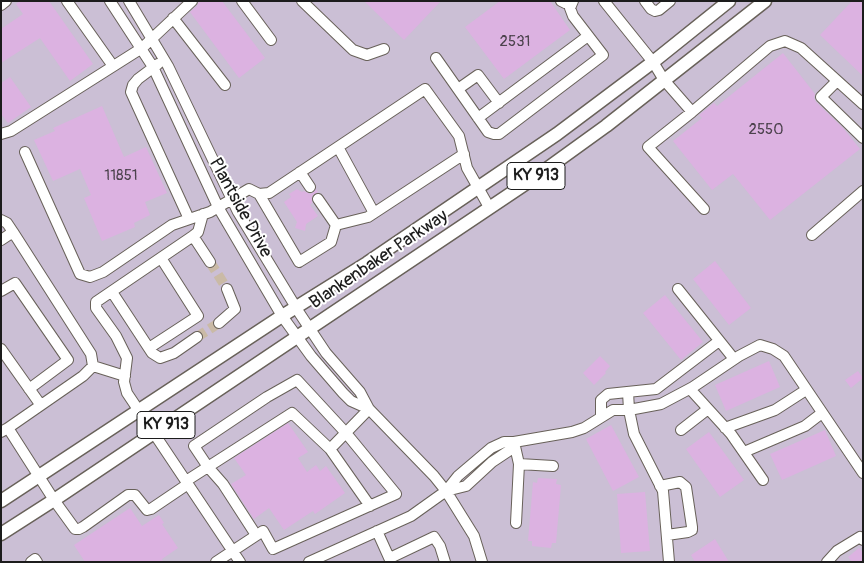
<!DOCTYPE html>
<html>
<head>
<meta charset="utf-8">
<style>
  body { margin:0 }
  #map { position:relative; width:864px; height:563px; overflow:hidden; background:#f6e1c9; font-family:Pangolin,sans-serif }
  canvas { display:block }
  .frame { position:absolute; inset:0; border:2px solid #1c1c1c; pointer-events:none }
</style>
</head>
<body>
<div id="map">
<canvas width="864" height="563"></canvas>
<div class="frame"></div>
</div>
<script>
const c = document.querySelector('canvas').getContext('2d');
c.lineJoin = 'round';
function fill(path, color) { c.fillStyle = color; c.fill(path, 'evenodd'); }
const toPath = rows => new Path2D(rows.map(r => 'M' + r).join(''));
function trace(path, color, width, dash) { c.strokeStyle = color; c.lineWidth = width; c.lineCap = dash ? 'butt' : 'round'; c.setLineDash(dash || []); c.stroke(path); }
function label(font, color, halo, rows, align = 'center') {
  c.font = font + ' Pangolin,sans-serif'; c.lineWidth = 4; c.setLineDash([]); c.textBaseline = 'middle'; c.strokeStyle = halo; c.fillStyle = color; for (const [text, x, y, turn = 0] of rows) {
    c.save(); c.translate(x, y); c.rotate((+turn || 0) * Math.PI / 180); c.textAlign = isNaN(turn) ? turn : align; if (halo) c.strokeText(text, 0, 0); c.fillText(text, 0, 0); c.restore();
  }
}
fill(toPath([
  [1,1,863,1,863,562,1,562]
]), '#cbbfd5');
fill(toPath([
  [20,1,49,1,93,64,70,81,40,38,1,63,1,29,23,14,16,4],
  [199,1,222,1,265,58,239,78,190,12,197,6],
  [364,1,441,1,404,40],
  [500,1,550,1,570,30,504,79,465,27],
  [852,1,863,1,863,76,820,35],
  [783,53,815,94,814,98,816,102,843,128,860,149,770,220,733,174,712,190,673,141,702,118,699,115,714,103,717,106],
  [10,77,31,107,8,123,1,114,1,83],
  [102,106,124,157,146,147,167,193,145,202,150,215,134,223,135,227,102,241,84,198,91,195,80,169,53,181,34,140,55,131,53,128],
  [297,189,302,192,304,191,310,194,314,192,316,189,318,192,312,196,312,203,310,205,318,216,306,224,305,231,295,228,297,222,284,202,291,197,289,194],
  [715,261,751,308,729,325,693,279],
  [665,295,703,342,681,360,643,313],
  [600,356,610,366,605,372,606,373,594,385,583,373],
  [769,361,780,387,726,411,715,385],
  [858,371,863,378,851,388,845,380],
  [288,423,308,452,298,458,307,472,316,465,320,471,326,466,345,493,315,514,313,511,284,530,269,508,254,519,231,484,246,475,234,458],
  [611,425,639,477,613,491,586,439],
  [825,430,836,456,782,480,770,454],
  [709,432,744,480,720,497,686,449],
  [538,478,557,479,556,484,561,485,556,543,552,543,551,548,532,546,532,541,528,541,533,482,537,483],
  [645,492,650,551,621,553,617,494],
  [130,508,142,526,159,515,164,523,162,524,178,548,162,559,163,562,85,562,74,545],
  [715,539,729,562,695,562,691,555],
  [859,548,863,553,863,562,852,562,848,557]
]), '#dcb2e1');
trace(toPath([
  [210,262,227,289],
  [197,337,219,323]
]), '#cabaa6', 10, [10, 5]);
const minor = toPath([
  [67,1,113,66],
  [110,1,153,67,218,207,282,316,311,356,343,393,351,401,369,409],
  [129,1,168,66,238,212,300,314,326,353,360,392,369,409,434,476,446,491,474,536,482,562],
  [242,1,271,40],
  [302,1,353,50,367,55,384,49],
  [561,1,565,3,571,3],
  [604,1,653,62,664,80,692,112,770,46,785,41,801,48,863,104],
  [645,1,651,9,655,11,659,10,670,1],
  [1,5,6,1],
  [173,18,225,85],
  [436,58,488,132,494,134,499,134,603,55,573,16,570,8,573,1],
  [158,64,138,79,133,85,131,92,189,219],
  [837,81,821,97,863,138],
  [458,89,478,75,499,103],
  [692,112,648,147,704,209],
  [478,118,588,36],
  [1,134,11,131,142,48,192,1],
  [338,147,374,213],
  [25,152,80,274,90,277,103,272,172,225,210,212,249,189,259,194,269,193,425,89,459,136,467,168,489,207],
  [300,172,310,187],
  [259,194,299,262,331,242,336,225,368,217,464,154],
  [318,199,336,225],
  [203,214,198,232,193,236,96,302,96,308,116,336,127,358,124,382,127,393,240,562],
  [1,220,7,223,13,232],
  [812,235,863,191],
  [193,236,210,262],
  [1,240,13,232,91,354,93,366,125,376],
  [678,289,734,359],
  [1,291,15,283,68,360,29,389],
  [112,292,152,353,160,358,174,353,197,337],
  [219,323,235,309,227,289],
  [149,348,198,316,161,258],
  [1,349,40,404],
  [690,389,731,434,763,480],
  [628,392,629,410,634,434,663,491,669,562],
  [601,417,601,400,608,394,656,389,719,341],
  [8,428,83,376,93,366],
  [725,428,775,410,806,390],
  [681,430,708,409],
  [1,432,8,428,54,500,75,529,79,529,83,527,128,495,135,495,147,510,151,509,188,484],
  [514,442,519,464,553,466],
  [330,449,370,506],
  [744,452,805,426,822,413],
  [186,481,292,413,330,449,369,409],
  [660,486,680,482,686,487,692,527,692,530,688,532,667,535],
  [446,491,466,486,492,462,510,450,514,442],
  [516,523,519,464],
  [377,531,391,562],
  [390,558,434,537,440,546,445,562],
  [31,562,35,559,37,562],
  [216,562,263,531,273,549,396,494,346,433,297,380,267,397,194,446,208,467,223,484,256,535],
  [309,562,411,516,446,491,458,476,491,448,504,442,514,442,572,432,584,428,613,410,629,410,661,404,693,387,739,356,760,345,773,349,784,356,863,473],
  [827,562,837,551,860,537,863,540]
]);
const major = toPath([
  [1,501,282,316,367,263,557,134,653,62,729,1],
  [1,534,54,500,534,178,606,126,765,1]
]);
trace(minor, '#686159', 12);
trace(major, '#686159', 15);
trace(minor, '#fff', 10);
trace(major, '#fff', 12);
label('15px', '#4c424d', null, [
  ["2531",515,42],
  ["2550",766,130],
  ["11851",121,176]
]);
for (const [x, y, w] of [
  [536,176,58],
  [166,425,58]
]) { const box = new Path2D(); box.roundRect(x - w / 2, y - 13.5, w, 27, 4); c.fillStyle = '#fff'; c.fill(box); trace(box, '#1c1c1c', 1); }
label('bold 16px', '#1c1c1c', null, [
  ["KY 913",536,176],
  ["KY 913",166,425]
]);
label('18px', '#1c1c1c', '#fff', [
  ["Plantside Drive",240,208,61],
  ["Blankenbaker Parkway",379,260,-34]
]);
</script>
</body>
</html>
